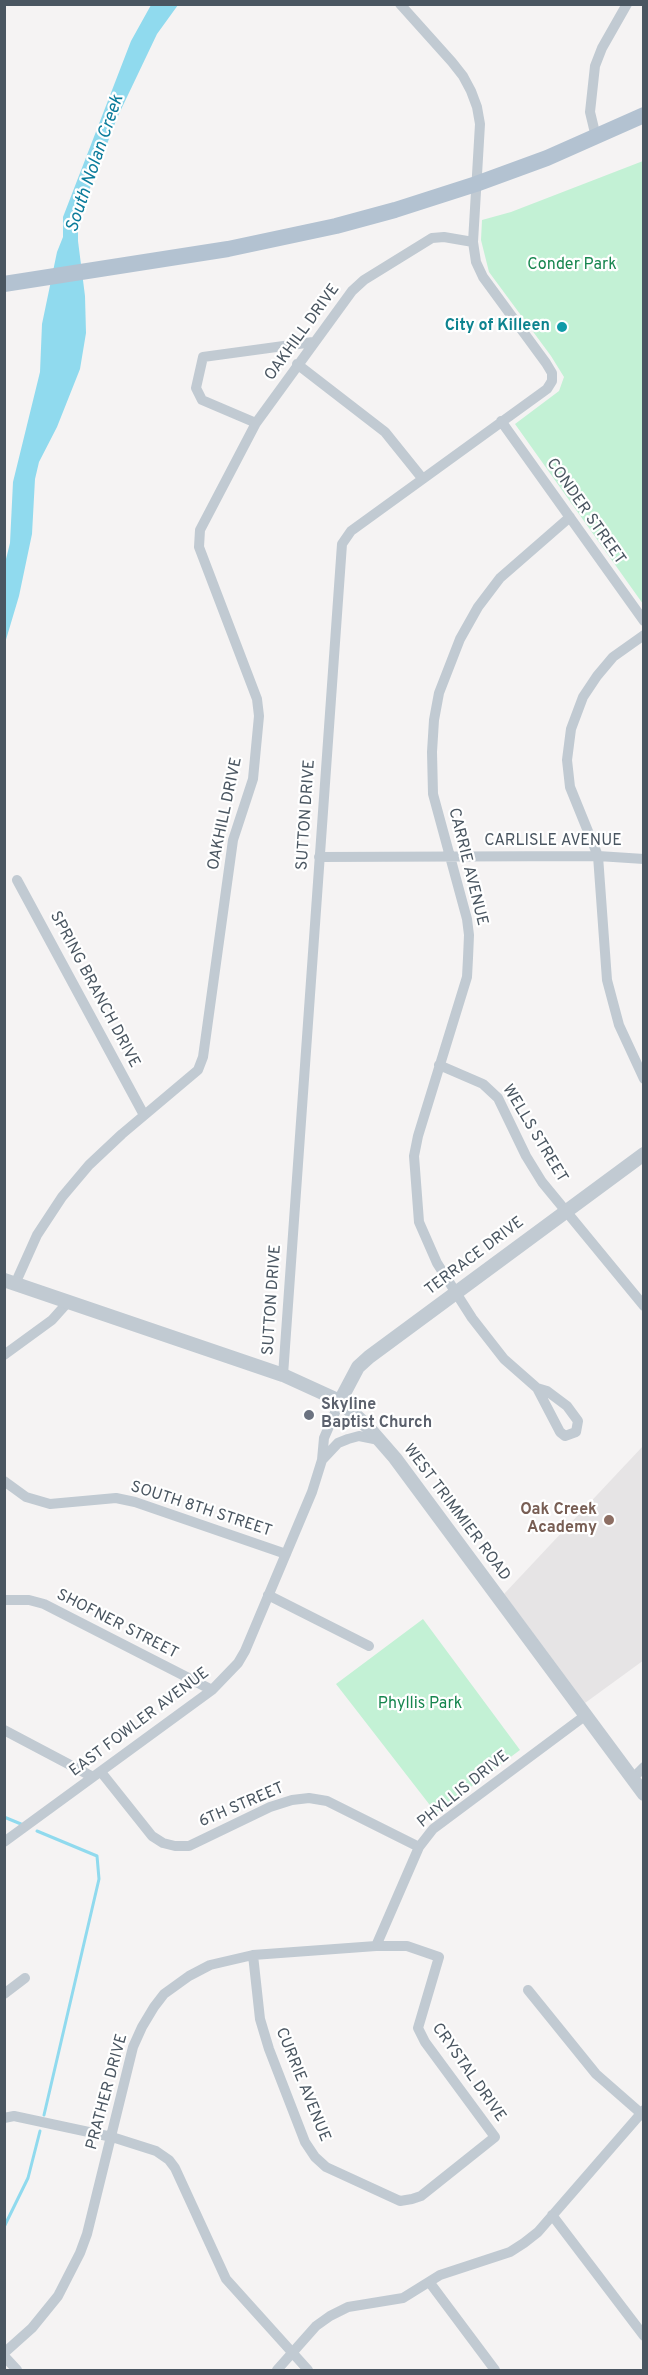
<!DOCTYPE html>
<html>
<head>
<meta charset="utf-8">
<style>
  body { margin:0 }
  #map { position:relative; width:648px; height:2375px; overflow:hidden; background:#f5f3f3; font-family:Overpass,sans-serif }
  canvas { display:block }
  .frame { position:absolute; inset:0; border:6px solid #4a5661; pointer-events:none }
</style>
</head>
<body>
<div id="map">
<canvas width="648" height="2375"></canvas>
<div class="frame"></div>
</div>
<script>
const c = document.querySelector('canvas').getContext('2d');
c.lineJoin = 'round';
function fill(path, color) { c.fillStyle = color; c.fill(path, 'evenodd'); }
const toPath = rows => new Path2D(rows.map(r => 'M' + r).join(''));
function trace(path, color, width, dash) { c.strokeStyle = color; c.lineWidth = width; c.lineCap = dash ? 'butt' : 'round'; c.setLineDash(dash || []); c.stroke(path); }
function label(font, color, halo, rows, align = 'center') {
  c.font = font + ' Overpass,sans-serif'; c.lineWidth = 4.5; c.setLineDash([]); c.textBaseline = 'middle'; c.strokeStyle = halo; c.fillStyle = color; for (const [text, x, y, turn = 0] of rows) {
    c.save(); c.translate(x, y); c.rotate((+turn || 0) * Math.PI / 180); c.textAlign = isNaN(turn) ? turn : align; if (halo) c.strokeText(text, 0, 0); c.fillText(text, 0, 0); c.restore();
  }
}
fill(toPath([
  [643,1446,644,1660,585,1703,504,1594]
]), '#e6e4e5');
fill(toPath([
  [643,161,643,604,515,424,559,391,564,377,551,356,489,272,481,240,482,220,511,212],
  [423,1619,520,1750,436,1813,336,1684]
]), '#c3f1d5');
fill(toPath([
  [151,5,178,5,157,34,117,118,82,209,78,225,78,241,85,296,86,333,80,369,57,427,39,462,35,479,32,534,19,596,5,643,5,563,10,543,13,482,40,372,42,324,57,252,63,237,63,217,131,41]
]), '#90daee');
trace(toPath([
  [4,1817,21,1824],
  [37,1831,97,1856,99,1879,44,2115],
  [4,2227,28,2178,40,2131]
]), '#90daee', 3);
trace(toPath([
  [596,137,590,112,595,66,602,48,627,4],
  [297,364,385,432,422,478],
  [501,421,644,621],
  [256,423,202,400,196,388,203,357,313,342],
  [644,635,613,657,597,676,583,697,571,729,567,760,570,787,598,856,607,980,619,1025,644,1079],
  [319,857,598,856,644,859],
  [17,880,144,1115],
  [439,1065,483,1084,498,1098,526,1156,542,1182,644,1306],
  [15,1284,37,1235,62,1197,89,1165,122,1134,198,1070,203,1057,233,840,253,779,259,716,257,699,199,547,200,530,256,423,352,291,364,280,432,238,444,237,473,242],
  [4,1355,52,1320,69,1301],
  [283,1375,342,544,351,531,547,389,552,381,552,373,546,363,483,277,476,262,473,242,480,124,477,107,471,91,463,76,452,62,400,4],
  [537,1388,547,1391,567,1406,578,1421,576,1432,565,1436,560,1432,537,1388,504,1359,472,1318,437,1263,419,1222,414,1156,418,1136,467,977,468,958,469,935,467,919,433,794,432,752,434,720,439,693,460,639,478,607,500,578,570,517],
  [322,1460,338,1443,348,1439,359,1436,379,1440],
  [4,1481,26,1497,50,1504,116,1498,135,1502,286,1554],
  [268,1595,369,1646],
  [4,1600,29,1600,44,1604,212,1690],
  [4,1730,93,1777],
  [101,1772,152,1836,163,1843,175,1846,189,1846,270,1807,292,1800,309,1798,327,1801,419,1847],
  [632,1779,644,1767],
  [4,1842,212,1690,238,1663,245,1651,312,1492,322,1460,324,1438,340,1401],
  [376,1946,419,1847,433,1829,586,1715],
  [528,1990,596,2074,644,2116],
  [4,1994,25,1978],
  [4,2118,14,2116,112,2137,156,2151,169,2160,175,2168,226,2279,308,2370],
  [552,2215,644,2336],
  [430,2283,495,2370],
  [4,2353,32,2328,58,2296,80,2253,87,2234,133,2047,142,2027,154,2007,164,1994,189,1976,210,1965,253,1955,376,1946,407,1946,439,1957,418,2028,425,2042,495,2137,421,2196,412,2199,400,2201,326,2167,315,2157,305,2142,269,2049,260,2019,253,1955],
  [4,2356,17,2370],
  [277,2370,316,2326,330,2316,348,2307,403,2298,440,2275,510,2252,524,2243,538,2232,644,2110]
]), '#c1cad2', 10);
trace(toPath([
  [4,1280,283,1375,340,1401,368,1427,395,1458,644,1794],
  [340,1401,358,1367,369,1357,644,1154]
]), '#c1cad2', 14);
trace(toPath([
  [4,284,228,249,336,226,395,210,476,184,547,158,644,115]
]), '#b3c2d1', 16);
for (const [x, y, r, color] of [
  [562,327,6,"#0f9aa8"],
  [309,1415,6,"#6b7280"],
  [609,1520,6,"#8d6e63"]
]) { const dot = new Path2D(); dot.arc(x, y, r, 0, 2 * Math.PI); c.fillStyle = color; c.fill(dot); trace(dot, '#fff', 2); }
label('16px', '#17864f', '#fff', [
  ["Conder Park",572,266],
  ["Phyllis Park",420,1705]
]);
label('bold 16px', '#0d838f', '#fff', [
  ["City of Killeen",550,327]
], 'right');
label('16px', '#4a5661', '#fff', [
  ["OAKHILL DRIVE",303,333,-54],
  ["CONDER STREET",585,512,55],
  ["OAKHILL DRIVE",226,814,-78],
  ["SUTTON DRIVE",307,815,-86],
  ["CARLISLE AVENUE",553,842],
  ["CARRIE AVENUE",467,867,76],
  ["SPRING BRANCH DRIVE",94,990,62],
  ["WELLS STREET",534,1134,59],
  ["TERRACE DRIVE",475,1257,-37],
  ["SUTTON DRIVE",273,1300,-86],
  ["SOUTH 8TH STREET",201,1510,18],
  ["WEST TRIMMIER ROAD",456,1513,53],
  ["SHOFNER STREET",117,1625,27],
  ["EAST FOWLER AVENUE",140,1723,-37],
  ["PHYLLIS DRIVE",464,1790,-39],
  ["6TH STREET",242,1806,-23],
  ["CRYSTAL DRIVE",468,2073,55],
  ["CURRIE AVENUE",302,2085,68],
  ["PRATHER DRIVE",108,2092,-75]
]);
label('bold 16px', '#5b616d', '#fff', [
  ["Skyline",321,1406],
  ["Baptist Church",321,1424]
], 'left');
label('bold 16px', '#785e54', '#fff', [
  ["Oak Creek",597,1511],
  ["Academy",597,1529]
], 'right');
label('italic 18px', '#0c7c9b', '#fff', [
  ["South Nolan Creek",96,164,-71]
]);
</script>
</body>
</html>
